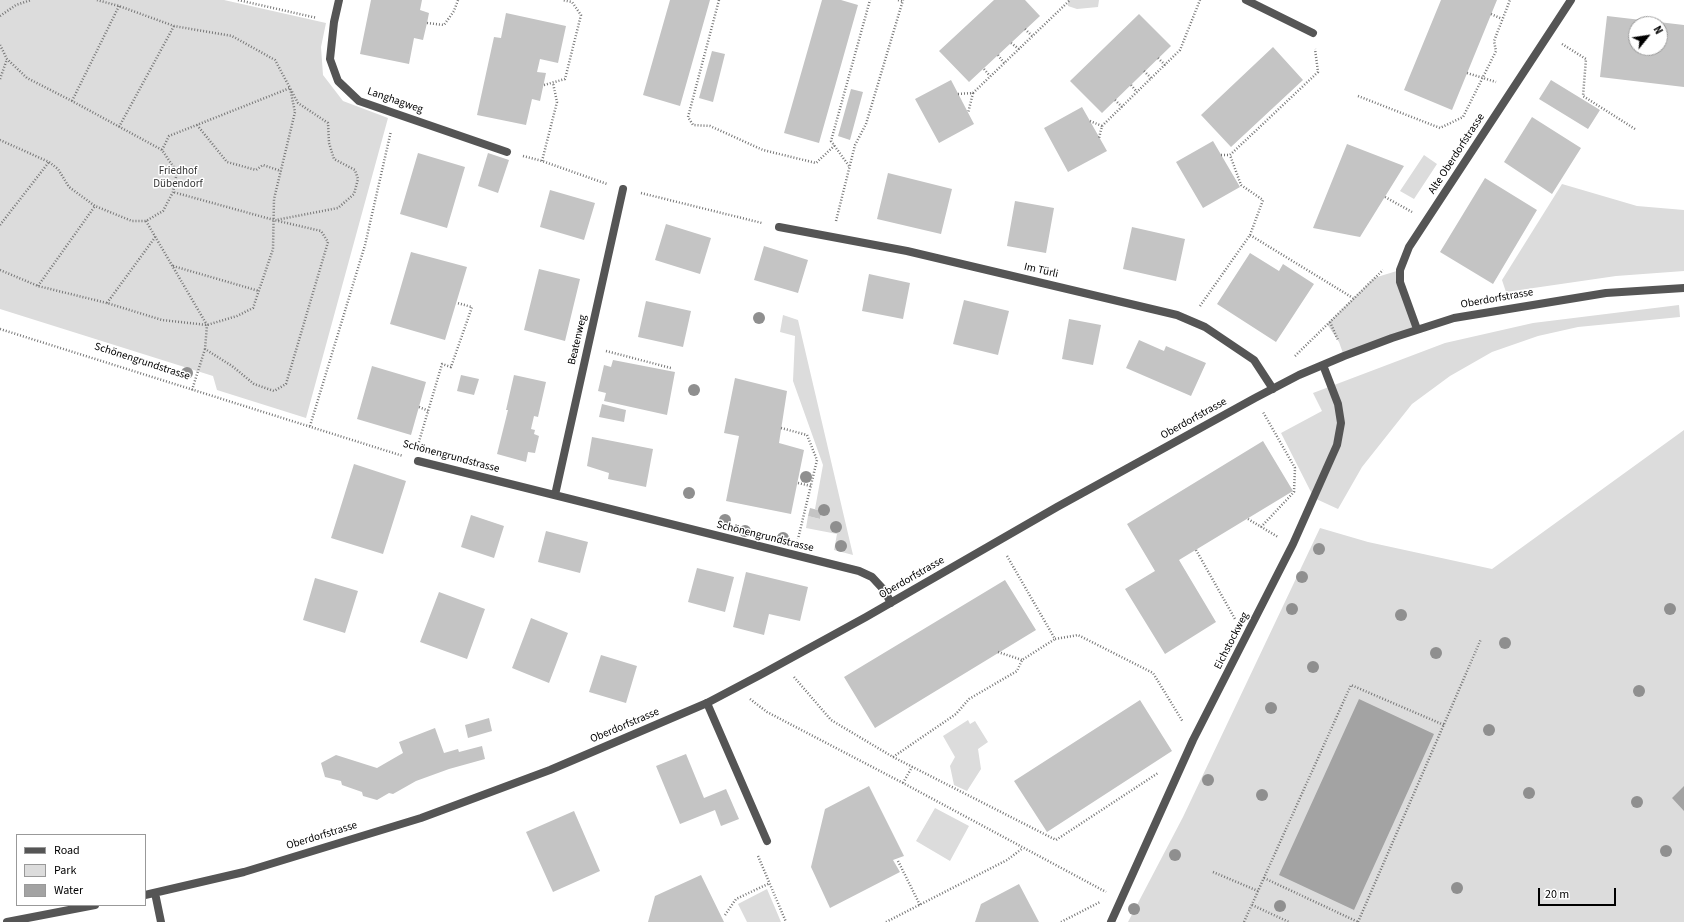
<!DOCTYPE html>
<html>
<head>
<meta charset="utf-8">
<style>
  body { margin:0 }
  #map { position:relative; width:1684px; height:922px; overflow:hidden; background:#fff; font-family:"Source Sans 3",sans-serif }
  canvas { display:block }
  .legend { position:absolute; left:16px; top:834px; width:130px; height:72px; box-sizing:border-box; background:#fff; border:1px solid #999; margin:0; padding:5px 7px; list-style:none; font-size:12px; color:#000 }
  .legend li { display:flex; align-items:center; gap:8px; height:20px }
  .legend b { width:20px; border:1px solid #999 }
  .north { position:absolute; left:1628px; top:16px; width:40px; height:40px; box-sizing:border-box; background:#fff; border:1px solid #999; border-radius:50%; rotate:60deg; font-size:11px; font-weight:700; line-height:16px; text-align:center; color:#000 }
  .north::after { content:''; display:block; margin:auto; width:14px; height:18px; background:#000; clip-path:polygon(50% 0,100% 100%,50% 72%,0 100%) }
  .scale { position:absolute; left:1538px; top:888px; width:78px; height:18px; box-sizing:border-box; border:2px solid #000; border-top:0; padding-left:5px; font-size:12px; line-height:14px; white-space:nowrap; color:#000; -webkit-text-stroke:3px #fff; paint-order:stroke }
</style>
</head>
<body>
<div id="map">
<canvas width="1684" height="922"></canvas>
<ul class="legend">
<li><b style="height:5px;background:#555"></b>Road</li>
<li><b style="height:11px;background:#dcdcdc"></b>Park</li>
<li><b style="height:11px;background:#a3a3a3"></b>Water</li>
</ul>
<div class="north">N</div>
<div class="scale">20 m</div>
</div>
<script>
const c = document.querySelector('canvas').getContext('2d');
c.lineJoin = 'round';
function fill(path, color) { c.fillStyle = color; c.fill(path, 'evenodd'); }
const toPath = rows => new Path2D(rows.map(r => 'M' + r).join(''));
function trace(path, color, width, dash) { c.strokeStyle = color; c.lineWidth = width; c.lineCap = dash ? 'butt' : 'round'; c.setLineDash(dash || []); c.stroke(path); }
function label(font, color, halo, rows, align = 'center') {
  c.font = font + ' "Source Sans 3",sans-serif'; c.lineWidth = 3; c.setLineDash([]); c.textBaseline = 'middle'; c.strokeStyle = halo; c.fillStyle = color; for (const [text, x, y, turn = 0] of rows) {
    c.save(); c.translate(x, y); c.rotate((+turn || 0) * Math.PI / 180); c.textAlign = isNaN(turn) ? turn : align; if (halo) c.strokeText(text, 0, 0); c.fillText(text, 0, 0); c.restore();
  }
}
fill(toPath([
  [0,0,224,0,326,23,321,47,323,75,343,101,388,118,306,418,217,390,213,376,0,309],
  [1068,0,1099,0,1098,7,1077,9,1068,6],
  [1424,155,1437,164,1414,199,1400,191],
  [1562,184,1637,206,1684,210,1684,271,1616,276,1506,292,1502,280],
  [1400,270,1417,329,1344,356,1339,342,1327,324,1374,278],
  [1679,305,1680,317,1578,327,1538,336,1492,352,1450,376,1412,404,1362,467,1338,509,1314,498,1281,433,1322,411,1313,393,1445,343,1533,323],
  [783,315,798,320,853,555,834,550,837,534,806,528,808,516,820,519,822,512,815,509,823,465,793,381,795,336,780,332],
  [1684,430,1684,922,1128,922,1183,817,1320,528,1368,542,1492,569],
  [968,720,970,724,975,721,988,742,978,749,981,769,967,791,954,785,950,766,955,757,943,736],
  [935,808,969,826,950,861,916,841],
  [767,889,781,922,747,922,738,904]
]), '#dcdcdc');
fill(toPath([
  [1359,699,1434,734,1354,910,1279,875],
  [1684,786,1684,811,1672,798]
]), '#a3a3a3');
fill(toPath([
  [371,0,422,0,420,10,429,13,427,23,423,40,414,38,409,64,360,54],
  [670,0,710,0,680,106,643,95],
  [822,0,841,0,858,5,819,143,784,133],
  [994,0,1025,0,1040,16,969,82,939,51],
  [1441,0,1497,0,1452,110,1404,90],
  [506,13,566,26,558,63,540,59,537,72,546,73,540,101,532,99,526,125,477,115,494,37,501,38],
  [1139,14,1171,46,1102,113,1070,81],
  [1607,16,1684,25,1684,87,1600,77],
  [1636,24,1660,24,1660,48,1636,48],
  [1273,47,1303,80,1231,147,1201,115],
  [712,51,725,54,713,102,699,98],
  [951,80,974,124,939,143,915,99],
  [1551,80,1600,110,1588,129,1539,99],
  [851,89,863,92,850,140,838,136],
  [1082,107,1107,151,1068,172,1044,128],
  [1532,117,1581,148,1552,194,1504,162],
  [1213,141,1240,187,1203,208,1176,162],
  [1347,144,1404,166,1360,237,1313,228],
  [418,153,465,167,447,228,400,214],
  [488,153,509,160,498,193,478,186],
  [888,173,952,189,941,234,877,219],
  [1485,178,1537,210,1493,284,1440,252],
  [550,190,595,203,584,240,540,227],
  [1015,201,1054,208,1046,253,1007,246],
  [666,224,711,238,700,274,655,260],
  [1132,227,1185,239,1176,281,1123,269],
  [764,246,808,260,798,293,754,280],
  [411,252,467,267,445,340,390,324],
  [1250,253,1279,271,1283,264,1314,284,1276,342,1217,304],
  [539,269,580,279,565,341,524,330],
  [869,274,910,283,903,319,862,311],
  [964,300,1009,311,998,355,953,344],
  [646,301,691,311,683,347,638,337],
  [1069,319,1101,325,1093,365,1062,359],
  [1139,340,1164,351,1166,346,1206,363,1191,396,1126,368],
  [613,360,675,372,667,415,604,401,606,393,598,391,604,365,611,367],
  [372,366,426,382,411,435,357,419],
  [461,375,479,379,474,395,457,391],
  [514,375,546,382,538,417,534,416,531,429,535,430,534,434,539,436,535,453,528,452,526,462,497,454,508,410,506,410],
  [735,378,787,391,779,443,804,450,791,514,726,501,739,436,724,433],
  [602,404,626,410,624,422,599,417],
  [592,437,653,449,646,487,608,479,609,473,587,466],
  [1263,441,1293,491,1179,560,1216,622,1165,654,1125,589,1155,571,1127,524],
  [354,464,406,481,383,554,331,538],
  [810,508,822,511,820,519,808,516],
  [471,515,504,526,494,558,461,547],
  [546,531,588,542,580,573,538,562],
  [697,568,734,577,725,612,688,602],
  [746,572,808,587,800,621,769,614,764,635,733,627],
  [315,578,358,591,345,633,303,620],
  [1005,580,1036,630,875,728,844,677],
  [439,592,485,609,467,659,420,642],
  [531,618,568,633,549,683,512,668],
  [601,655,637,666,626,703,589,692],
  [1140,700,1172,751,1047,832,1014,781],
  [489,718,492,731,468,738,465,725],
  [435,728,444,753,458,749,459,752,482,746,485,759,449,769,416,781,393,794,389,793,377,800,363,796,362,792,342,785,341,781,325,777,321,763,336,755,377,768,403,753,399,742],
  [686,754,704,798,726,789,739,819,721,826,715,810,680,824,656,766],
  [869,786,904,856,893,860,900,872,830,908,811,867,825,809],
  [574,811,600,871,553,892,526,832],
  [701,875,724,922,648,922,655,896],
  [1019,884,1039,922,975,922,981,904]
]), '#c4c4c4');
trace(toPath([
  [238,0,317,18],
  [719,0,688,117,693,125,710,126,763,150,816,163,835,145],
  [898,0,903,1],
  [1491,14,1502,19],
  [0,16,16,5,31,0],
  [427,23,444,25,454,11,458,0],
  [1025,29,1032,36],
  [1011,43,1019,49],
  [1562,44,1586,59,1583,96,1635,129],
  [0,45,7,59,27,78,72,101,162,150,177,172,173,192,163,211,146,221,132,221,95,206,69,187,58,169,49,162,0,140],
  [998,55,1004,63],
  [1158,58,1165,65],
  [984,69,990,76],
  [1144,71,1151,78],
  [1467,73,1496,82],
  [0,79,7,59],
  [544,85,565,79,581,15,572,2,562,0],
  [1131,85,1137,92],
  [973,93,1070,0],
  [958,94,973,93,968,113],
  [1358,96,1440,128,1463,117,1496,51,1494,41,1510,0],
  [1115,100,1122,107],
  [72,101,119,6],
  [1090,121,1102,126,1099,138],
  [197,125,227,162,256,170,263,165,281,171],
  [1102,126,1180,50,1200,0],
  [119,127,174,26],
  [162,150,169,136,290,88,298,103,328,123,329,143,334,159,355,170,358,179,354,194,338,208,276,220],
  [1221,155,1230,155],
  [523,156,542,161,607,184],
  [542,161,557,102,553,83],
  [849,166,831,141,870,0],
  [641,193,762,223],
  [1385,197,1412,212],
  [146,221,207,325,205,349,232,366,254,384,274,391,286,384,328,242,321,231,274,220,173,192],
  [836,221,855,145,866,124,903,0],
  [0,225,49,162],
  [1250,235,1263,200,1241,185,1230,155,1318,72,1315,49],
  [173,266,259,291],
  [0,270,38,286,107,303,162,320,207,325,237,316,253,308,273,249,274,199,295,112,290,88,275,60,232,36,174,26,119,6,97,0],
  [38,286,95,206],
  [107,303,156,236],
  [1200,306,1250,235,1353,298],
  [1330,322,1338,340],
  [0,329,403,456],
  [606,351,671,368],
  [1295,356,1383,270],
  [192,390,205,349],
  [419,407,429,411],
  [310,426,365,245,391,131],
  [781,428,807,435,817,460,798,539],
  [418,445,442,364,451,367,472,307,457,303],
  [798,483,811,486],
  [1248,519,1278,537],
  [1261,527,1294,492,1295,468,1263,412],
  [1196,550,1235,619],
  [1007,556,1055,639,1078,635,1153,673,1183,722],
  [998,652,1022,660],
  [794,677,831,720,893,757,1056,840,1158,773],
  [750,699,767,712,903,783,1106,892],
  [893,757,956,714,969,699,1017,671,1022,660,1055,639],
  [903,783,912,767],
  [758,856,786,922],
  [898,861,920,905],
  [1213,872,1258,891],
  [1264,878,1358,922],
  [1252,905,1289,922],
  [725,915,736,899,770,883],
  [886,922,1007,860,1023,848],
  [1061,922,1100,902],
  [1244,922,1351,685,1444,725],
  [1358,922,1481,639]
]), '#777', 2.5, [1, 2]);
trace(toPath([
  [1246,0,1313,33],
  [707,703,767,841]
]), '#555', 8);
trace(toPath([
  [339,0,334,22,330,59,338,81,359,101,507,152],
  [779,227,907,251,1177,315,1205,327,1254,360,1273,389],
  [1417,329,1400,282,1400,270,1409,247,1571,0],
  [418,461,859,571,872,577,884,590,891,603],
  [555,495,623,189],
  [155,893,161,922],
  [145,895,244,872,421,818,550,770,707,703,762,674,866,617,1057,507,1255,398,1299,375,1344,356,1392,338,1454,318,1606,293,1684,288],
  [7,922,95,905],
  [1111,922,1193,740,1293,544,1337,445,1341,423,1338,404,1323,365]
]), '#555', 8);
c.fillStyle = '#8f8f8f';
for (const [x, y] of [
  [759,318],
  [187,373],
  [694,390],
  [806,477],
  [689,493],
  [824,510],
  [725,520],
  [836,527],
  [745,531],
  [783,538],
  [841,546],
  [1319,549],
  [1302,577],
  [1292,609],
  [1670,609],
  [1401,615],
  [1505,643],
  [1436,653],
  [1313,667],
  [1639,691],
  [1271,708],
  [1489,730],
  [1208,780],
  [1529,793],
  [1262,795],
  [1637,802],
  [1666,851],
  [1175,855],
  [1457,888],
  [1280,906],
  [1134,909]
]) { c.beginPath(); c.arc(x, y, 6, 0, 2 * Math.PI); c.fill(); }
label('11px', '#000', '#fff', [
  ["Langhagweg",395,101,19],
  ["Alte Oberdorfstrasse",1457,154,-57],
  ["Im Türli",1041,271,13],
  ["Oberdorfstrasse",1497,299,-10],
  ["Beatenweg",578,340,-77],
  ["Schönengrundstrasse",142,362,18],
  ["Oberdorfstrasse",1194,419,-29],
  ["Schönengrundstrasse",451,457,15],
  ["Schönengrundstrasse",765,537,14],
  ["Oberdorfstrasse",912,578,-30],
  ["Eichstockweg",1232,641,-63],
  ["Oberdorfstrasse",625,726,-23],
  ["Oberdorfstrasse",322,836,-17]
]);
label('11px', '#333', '#fff', [
  ["Friedhof",178,172],
  ["Dübendorf",178,185]
]);
</script>
</body>
</html>
